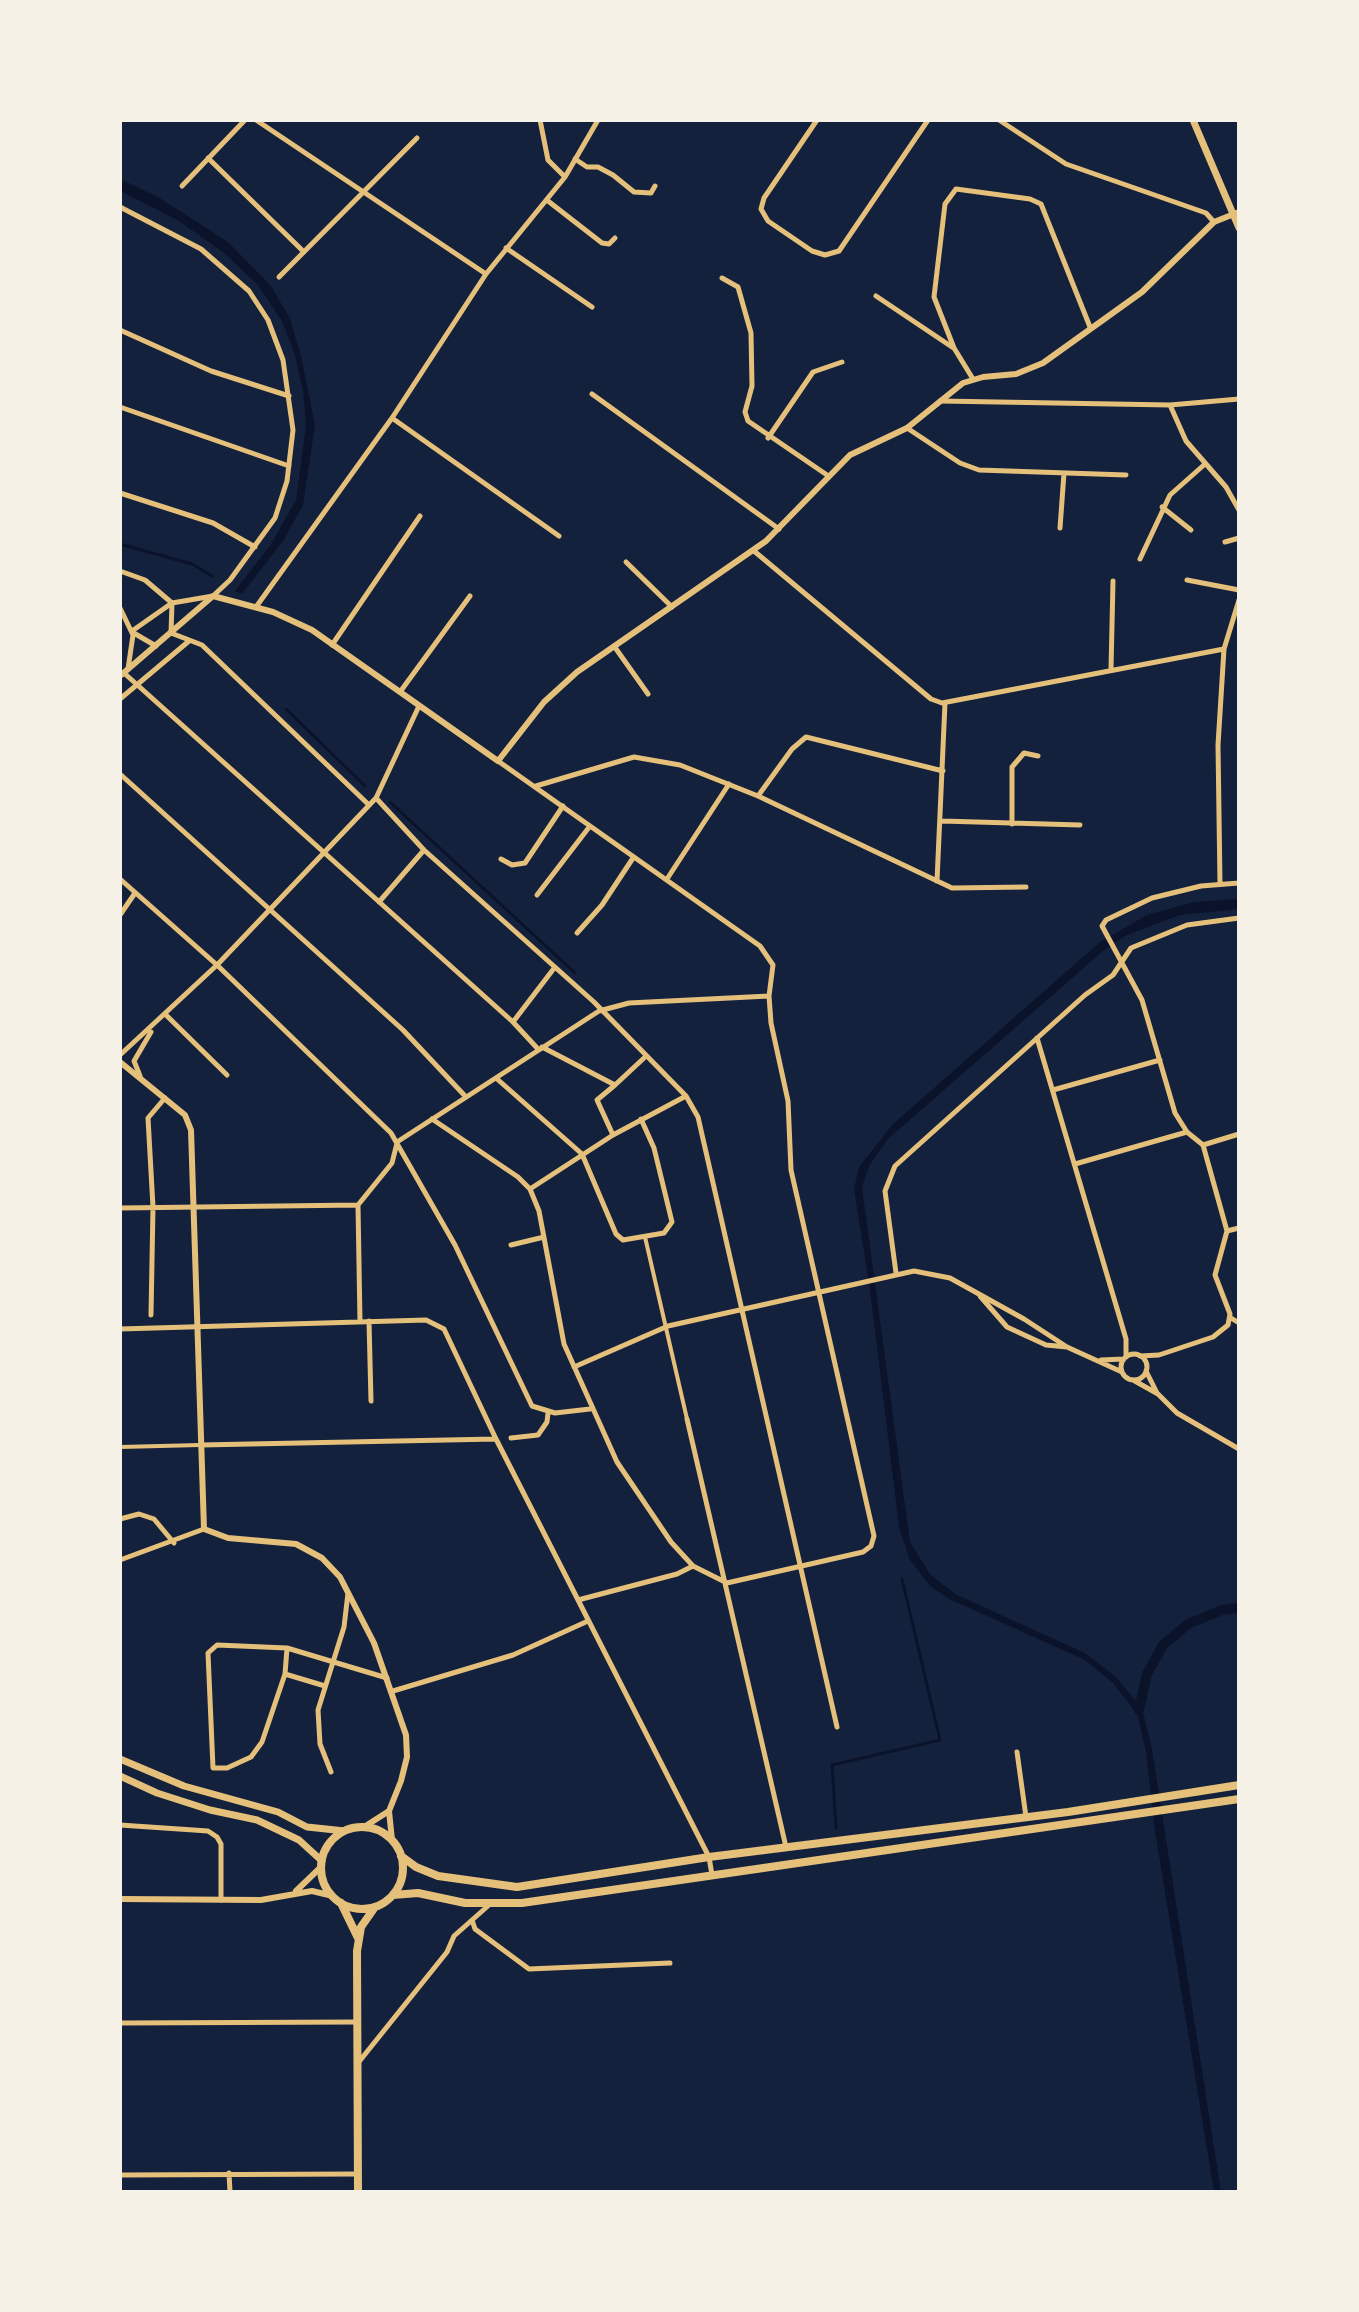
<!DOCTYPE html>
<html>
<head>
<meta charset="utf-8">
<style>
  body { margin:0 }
  #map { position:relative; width:1359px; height:2312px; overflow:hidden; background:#14213d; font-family:Cabin,sans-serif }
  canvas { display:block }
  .frame { position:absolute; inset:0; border:122px solid #f6f1e7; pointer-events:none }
</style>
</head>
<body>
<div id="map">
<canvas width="1359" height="2312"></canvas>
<div class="frame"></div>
</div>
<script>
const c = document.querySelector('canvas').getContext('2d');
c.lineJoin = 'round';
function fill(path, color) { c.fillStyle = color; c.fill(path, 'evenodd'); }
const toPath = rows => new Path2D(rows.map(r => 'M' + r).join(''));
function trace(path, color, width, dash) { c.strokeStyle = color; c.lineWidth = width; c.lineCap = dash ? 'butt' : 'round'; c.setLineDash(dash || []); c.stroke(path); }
fill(toPath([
  [120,179,158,197,228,242,271,286,290,319,301,356,315,425,303,505,283,541,242,594,235,591,271,544,296,500,306,426,303,390,294,352,282,321,258,285,224,253,179,221,120,191],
  [1239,899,1239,909,1180,915,1127,935,1103,951,888,1139,870,1164,862,1187,910,1542,930,1574,955,1594,1085,1653,1116,1677,1142,1708,1152,1749,1221,2192,1214,2192,1154,1825,1146,1751,1137,1714,1113,1683,1085,1660,949,1599,930,1586,910,1560,899,1527,870,1290,854,1189,859,1167,892,1125,1100,942,1147,915,1194,902]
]), '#0b132b');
trace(toPath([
  [120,544,192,564,212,576],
  [286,709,365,786],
  [390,802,575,973],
  [836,1828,832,1765,940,1740,902,1579]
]), '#0b132b', 3);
trace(toPath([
  [1139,1710,1147,1674,1163,1645,1188,1624,1222,1610,1239,1608]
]), '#0b132b', 10);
trace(toPath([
  [645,1237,687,1419],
  [120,1447,200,1445]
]), '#e5c07b', 4);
trace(toPath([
  [256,120,486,274],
  [540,120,548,160,565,177],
  [817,120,764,198,761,209,768,221,812,251,825,255,839,251,928,120],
  [999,120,1066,164,1206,213,1214,222],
  [208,158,304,252],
  [575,159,587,167,598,167,613,175,634,192,651,193,655,186],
  [182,186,245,120],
  [548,201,602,243,609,244,615,238],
  [120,207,201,249,249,291,268,320,283,360,293,430,287,481,275,518,230,580,213,596,172,603,145,580,120,571],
  [506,248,592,307],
  [279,277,417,138],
  [722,278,738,287,751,333,752,386,745,412,748,421,827,475],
  [876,296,952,347],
  [120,330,211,371,289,396],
  [973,379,954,348,934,297,945,204,956,189,1030,199,1041,204,1090,327],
  [592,394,779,529],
  [940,401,1170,405,1239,399],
  [1170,405,1186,441,1226,487,1239,510],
  [120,407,289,466],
  [392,418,559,536],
  [907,428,960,463,979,470,1126,475],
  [768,438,813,372,842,362],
  [120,493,213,523,255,547],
  [1162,507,1191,530],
  [1060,528,1064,473],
  [1225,542,1239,538],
  [754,551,931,699,942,703,1224,649],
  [1140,559,1170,495,1205,464],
  [626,562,672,607],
  [1187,580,1239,590],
  [172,603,171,633,202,645,369,805],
  [256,607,392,418,486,274,565,177,598,120],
  [120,608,133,635,128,669],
  [132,631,172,603],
  [132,632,156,646],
  [332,645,420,516],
  [614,646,648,694],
  [1111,669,1113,581],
  [124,673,513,1022,538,1049],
  [400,692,470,596],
  [120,699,189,641],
  [498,761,760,946,773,965,769,996,771,1023,788,1101,791,1170,874,1536,871,1546,863,1552,727,1583],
  [120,774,403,1030,466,1097],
  [536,786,634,757,680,765,758,796,952,888,1026,887],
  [758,796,792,749,806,737,943,771],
  [376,798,424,850,594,1002,686,1096,698,1117,837,1727],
  [942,821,1080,825],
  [1012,824,1012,767,1024,753,1038,756],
  [501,859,512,865,525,863,563,806],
  [120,879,217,965,391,1133,455,1245,532,1406,555,1413,590,1409],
  [667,879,729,784],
  [937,881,945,703],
  [1220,884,1218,745,1224,649,1239,600],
  [537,895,590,826],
  [379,902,424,850],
  [120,915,135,893],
  [577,933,602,905,633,858],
  [166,1015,227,1075],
  [513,1022,555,967],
  [1037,1038,1126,1339,1126,1357],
  [542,1047,615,1085,644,1058],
  [120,1055,217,965,376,798,419,706],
  [140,1076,134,1061,151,1032],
  [496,1078,582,1154,616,1234,623,1240,664,1233,672,1222,654,1148,641,1119],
  [1053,1090,1160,1060],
  [432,1119,518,1177,530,1189,539,1211,564,1344,617,1462,671,1542,693,1566,727,1583],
  [613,1135,597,1100,615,1085],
  [397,1142,599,1011,629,1003,769,996],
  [1203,1145,1239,1134],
  [1075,1164,1187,1132],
  [530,1189,613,1135,686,1096],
  [358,1205,360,1322],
  [120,1208,358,1205,392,1163,397,1143],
  [1227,1231,1203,1145,1187,1132,1175,1113,1142,1000,1102,926,1106,920,1152,898,1201,886,1239,883],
  [1227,1231,1239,1228],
  [511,1245,544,1237],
  [896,1273,885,1191,895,1166,1085,995,1113,975,1131,948,1187,925,1239,918],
  [980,1296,1007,1327,1046,1345,1067,1347],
  [151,1315,153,1207,148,1118,165,1098],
  [1231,1318,1239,1323],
  [369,1321,371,1401],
  [120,1329,426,1320,444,1329,496,1439,709,1857,712,1875],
  '1121 1367a13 13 0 1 1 26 0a13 13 0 1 1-26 0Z',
  [1140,1356,1159,1355,1213,1337,1228,1325,1230,1314,1215,1275,1227,1231],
  [1101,1360,1123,1359],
  [574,1367,668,1326,914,1271,950,1278,1024,1319,1067,1347,1122,1372],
  [1146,1371,1157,1393],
  [1133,1380,1158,1394,1177,1413,1239,1449],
  [687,1419,786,1847],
  [511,1438,538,1435,547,1422,548,1413],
  [201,1445,496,1439],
  [120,1519,139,1514,154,1519,174,1543],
  [120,1560,204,1529],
  [578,1600,677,1574,693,1566],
  [287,1648,285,1674,262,1742,251,1757,227,1768,213,1768,208,1653,217,1645,287,1648,387,1678],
  [285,1674,325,1686],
  [393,1691,513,1655,588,1621],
  [1017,1752,1026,1817],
  [331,1772,320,1744,318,1710,344,1627,348,1593],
  [120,1825,208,1831,217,1837,221,1844,221,1900],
  [472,1920,475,1929,529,1969,670,1963],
  [120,2023,358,2022],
  [358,2063,447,1952,454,1936,489,1905],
  [229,2173,230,2192],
  [120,2175,357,2174]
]), '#e5c07b', 5);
trace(toPath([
  [120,676,213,596,273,612,312,630,498,761,544,702,577,672,766,541,850,455,907,428,963,383,983,377,1016,374,1043,363,1142,292,1214,222,1239,212],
  [120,1062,185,1115,191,1130,204,1529,228,1538,296,1544,322,1558,340,1577,374,1643,406,1735,407,1757,401,1781,389,1811,392,1840],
  [364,1827,389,1811],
  [296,1891,322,1866],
  [120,1899,261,1900,312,1891,333,1896]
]), '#e5c07b', 6);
trace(toPath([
  [1193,120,1239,228],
  [120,1759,184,1786,278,1812,307,1827,345,1831],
  [120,1776,157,1793,210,1810,257,1820,299,1840,322,1861]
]), '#e5c07b', 7);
trace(toPath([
  '321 1868a41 41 0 1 1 82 0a41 41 0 1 1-82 0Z',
  [401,1856,416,1867,438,1876,517,1887,709,1857,1068,1812,1239,1785],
  [393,1895,418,1893,465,1903,522,1903,1239,1799],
  [341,1903,358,1938],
  [358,2192,357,1951,361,1927,375,1907]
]), '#e5c07b', 8);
</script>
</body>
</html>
